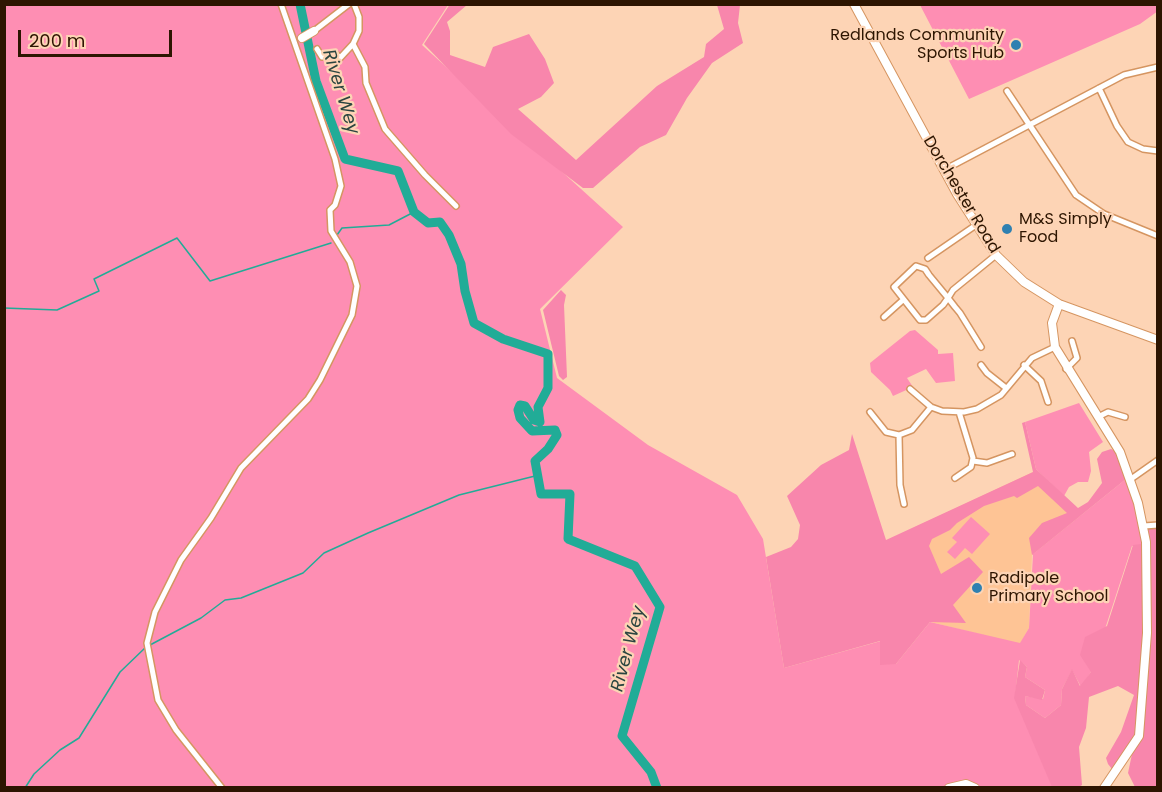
<!DOCTYPE html>
<html>
<head>
<meta charset="utf-8">
<style>
  body { margin:0 }
  #map { position:relative; width:1162px; height:792px; overflow:hidden; background:#fdd4b5; font-family:Poppins,sans-serif }
  canvas { display:block }
  .frame { position:absolute; inset:0; border:6px solid #2d1501; pointer-events:none }
  .scale { position:absolute; left:18px; top:30px; width:154px; height:27px; box-sizing:border-box; border:3px solid #2d1501; border-top:0; padding-left:8px; font-size:18px; line-height:21px; white-space:nowrap; color:#2d1501; -webkit-text-stroke:4px #fdd4b5; paint-order:stroke }
</style>
</head>
<body>
<div id="map">
<canvas width="1162" height="792"></canvas>
<div class="frame"></div>
<div class="scale">200 m</div>
</div>
<script>
const c = document.querySelector('canvas').getContext('2d');
c.lineJoin = 'round';
function fill(path, color) { c.fillStyle = color; c.fill(path, 'evenodd'); }
const toPath = rows => new Path2D(rows.map(r => 'M' + r).join(''));
function trace(path, color, width, dash) { c.strokeStyle = color; c.lineWidth = width; c.lineCap = dash ? 'butt' : 'round'; c.setLineDash(dash || []); c.stroke(path); }
function label(font, color, halo, rows, align = 'center') {
  c.font = font + ' Poppins,sans-serif'; c.lineWidth = 4.5; c.setLineDash([]); c.textBaseline = 'middle'; c.strokeStyle = halo; c.fillStyle = color; for (const [text, x, y, turn = 0] of rows) {
    c.save(); c.translate(x, y); c.rotate((+turn || 0) * Math.PI / 180); c.textAlign = isNaN(turn) ? turn : align; if (halo) c.strokeText(text, 0, 0); c.fillText(text, 0, 0); c.restore();
  }
}
fill(toPath([
  [1033,472,1080,516,1032,555,1029,628,1020,644,930,622,911,529]
]), '#fec495');
fill(toPath([
  [1157,4,1158,11,1140,24,969,99,920,5],
  [4,5,448,5,422,45,623,227,540,309,557,378,648,445,737,495,763,539,784,668,881,641,896,664,930,622,1020,643,1029,628,1033,554,1126,479,1142,527,1141,545,1132,546,1091,672,1081,687,1072,670,1062,689,1061,705,1045,718,1026,705,1025,696,1043,699,1045,690,1025,677,1027,667,1019,660,1015,697,1053,787,5,787],
  [915,330,938,350,938,354,953,353,955,381,936,383,926,369,907,378,913,387,893,396,890,390,871,372,870,363,910,331],
  [1079,403,1103,442,1089,452,1091,471,1088,482,1078,482,1069,487,1064,496,1036,469,1025,422],
  [971,517,990,534,972,554,965,548,955,559,947,552,957,542,952,538]
]), '#fe8eb3');
fill(toPath([
  [450,4,467,5,447,22,450,31,450,55,485,67,493,47,529,34,545,59,554,83,541,97,518,109,576,160,657,86,704,57,706,44,724,29,717,5,740,5,738,23,743,43,712,63,687,98,666,135,640,147,593,188,583,188,511,134,424,44],
  [561,290,566,295,564,305,567,377,563,380,559,376,543,310],
  [1025,422,1036,469,1078,508,1088,502,1102,483,1097,459,1102,452,1111,449,1115,451,1126,479,1032,555,1029,538,1042,523,1067,513,1038,486,1017,498,1014,496,984,506,957,523,950,530,932,539,929,546,941,574,969,557,983,572,953,605,966,623,930,622,896,664,880,665,880,641,784,668,766,557,791,547,798,539,800,525,787,496,821,465,849,450,852,434,886,540,1033,472,1022,423],
  [1144,526,1157,528,1157,787,1135,787,1128,773,1132,754,1126,751,1112,769,1108,764,1106,758,1121,732,1134,695,1118,686,1089,697,1086,728,1079,747,1082,785,1077,788,1052,787,1014,698,1020,660,1027,667,1025,677,1045,690,1042,700,1025,696,1026,705,1045,718,1061,705,1062,689,1072,669,1080,686,1091,672,1080,655,1085,637,1107,626,1133,545,1141,544]
]), '#f886ac');
trace(toPath([
  [337,235,342,228,389,225,414,212],
  [4,308,57,310,99,291,94,279,177,238,210,281,331,243],
  [150,645,201,618,225,600,241,598,303,573,324,553,368,533,459,495,539,475],
  [25,788,34,774,60,750,79,738,120,672,146,647]
]), '#21ac97', 1.5);
trace(toPath([
  [300,4,316,81,345,159,398,171,414,212,428,223,440,222,449,235,461,264,465,291,474,323,503,339,548,354,548,388,538,407,540,422,534,420,525,406,520,405,518,410,520,418,532,431,555,430,557,435,548,449,535,461,541,494,570,494,568,539,635,566,660,607,622,736,651,772,657,788]
]), '#21ac97', 9);
const street = toPath([
  [354,4,359,17,359,31,353,44,365,67,366,83,385,129,425,175,456,206],
  [314,31,349,4],
  [317,49,322,57,335,53,340,58,353,44],
  [1099,88,1117,126,1128,142,1143,149,1158,151],
  [1007,91,1076,195,1104,214,1158,236],
  [944,170,1124,75,1158,67],
  [928,258,976,225],
  [884,317,903,300],
  [981,347,960,313,955,307,948,298,929,275,925,269,916,266,894,287,920,320,926,320,943,305,948,298,953,290,996,255],
  [981,365,987,373,1006,388],
  [1024,365,1041,381,1048,402],
  [1066,369,1077,358,1072,341],
  [910,389,931,407,942,411,964,412,977,409,1001,395,1032,358,1055,347],
  [870,412,886,432,899,435,912,430,931,407],
  [1100,416,1108,412,1125,417],
  [899,435,900,485,904,504],
  [973,461,987,463,1012,454],
  [955,478,971,467,973,458,959,412],
  [1131,479,1158,460],
  [1144,526,1158,525],
  [222,788,176,730,158,700,147,643,155,612,181,560,211,518,241,468,308,399,320,380,352,315,357,286,350,262,331,231,330,210,335,205,341,186,335,159,281,4]
]);
const secondary = toPath([
  [854,4,957,194,996,255,1024,282,1059,304,1158,340],
  [302,38,314,31],
  [1059,304,1052,323,1055,347,1120,452,1138,503,1146,542,1147,633,1139,736,1104,788],
  [949,788,966,784,975,788]
]);
trace(street, '#d59561', 8);
trace(secondary, '#d59561', 10);
trace(street, '#fff', 5);
trace(secondary, '#fff', 8);
for (const [x, y, r, color] of [
  [1016,45,6,"#2f80b1"],
  [1007,229,6,"#2f80b1"],
  [977,588,6,"#2f80b1"]
]) { const dot = new Path2D(); dot.arc(x, y, r, 0, 2 * Math.PI); c.fillStyle = color; c.fill(dot); trace(dot, '#fdd4b5', 2); }
label('16px', '#2d1501', '#fdd4b5', [
  ["Redlands Community",1004,36,"right"],
  ["Sports Hub",1004,54,"right"],
  ["M&S Simply",1019,220],
  ["Food",1019,238],
  ["Radipole",989,579],
  ["Primary School",989,597]
], 'left');
label('16px', '#2d1501', '#fdd4b5', [
  ["Dorchester Road",961,195,59]
]);
label('italic 18px', '#2a4540', '#fdd4b5', [
  ["River Wey",340,92,73],
  ["River Wey",629,649,-75]
]);
</script>
</body>
</html>
